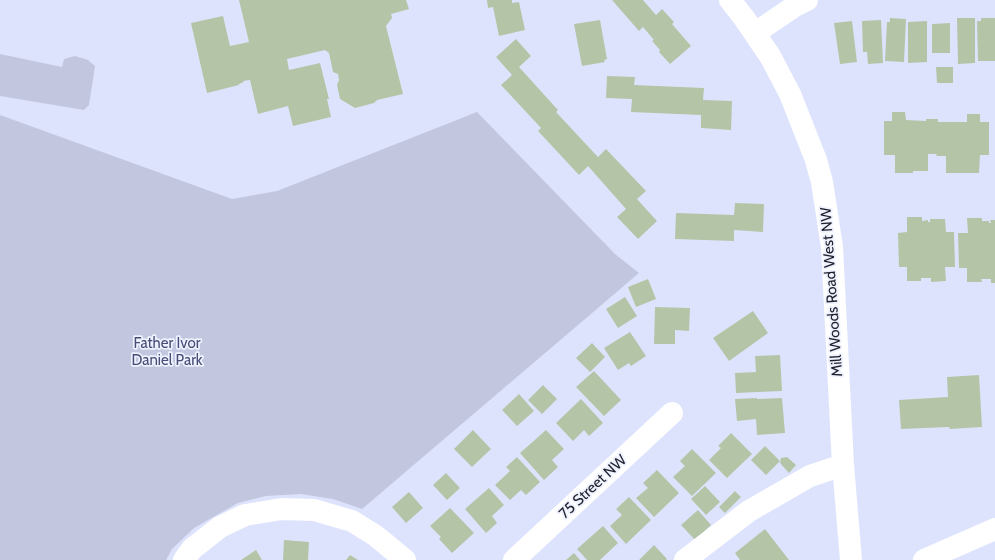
<!DOCTYPE html>
<html>
<head>
<meta charset="utf-8">
<style>
  body { margin:0 }
  canvas { display:block; background:#dee3fd }
</style>
</head>
<body>
<canvas width="995" height="560"></canvas>
<script>
const c = document.querySelector('canvas').getContext('2d');
c.lineJoin = 'round';
function fill(path, color) { c.fillStyle = color; c.fill(path, 'evenodd'); }
const toPath = rows => new Path2D(rows.map(r => 'M' + r).join(''));
function trace(path, color, width, dash) { c.strokeStyle = color; c.lineWidth = width; c.lineCap = dash ? 'butt' : 'round'; c.setLineDash(dash || []); c.stroke(path); }
function label(font, color, halo, rows, align = 'center') {
  c.font = font + ' Cabin,sans-serif'; c.lineWidth = 3.5; c.setLineDash([]); c.textBaseline = 'middle'; c.strokeStyle = halo; c.fillStyle = color; for (const [text, x, y, turn = 0] of rows) {
    c.save(); c.translate(x, y); c.rotate((+turn || 0) * Math.PI / 180); c.textAlign = isNaN(turn) ? turn : align; if (halo) c.strokeText(text, 0, 0); c.fillText(text, 0, 0); c.restore();
  }
}
fill(toPath([
  [0,54,62,67,64,59,75,56,88,60,95,66,89,105,84,110,0,96],
  [477,112,615,254,639,273,362,509,333,499,301,494,266,496,238,503,194,528,172,549,166,560,0,560,0,115,232,199,277,191]
]), '#c2c6de');
fill(toPath([
  [239,0,406,0,409,9,391,14,392,18,386,26,403,94,377,100,374,103,355,108,340,99,337,85,339,80,338,74,333,72,329,53,325,50,287,59,289,70,320,63,329,99,327,99,331,117,293,126,288,106,258,114,250,80,243,81,244,82,239,84,239,85,207,93,191,23,223,16,230,46,249,42],
  [487,0,512,0,512,3,519,2,525,30,499,36,493,7,488,8],
  [612,0,643,0,656,15,662,9,674,22,672,24,691,46,670,64,659,52,660,50,652,41,654,40,643,27,639,31],
  [890,18,906,19,904,62,885,61,887,22,890,22],
  [957,18,975,18,975,63,958,64],
  [981,18,995,18,995,61,978,61,977,21,981,21],
  [600,20,607,59,604,60,605,62,582,66,574,24],
  [881,20,883,63,868,64,867,52,863,52,862,21],
  [852,21,857,62,840,64,834,23],
  [927,21,927,62,908,63,908,22],
  [950,23,950,53,932,53,932,24],
  [516,39,531,56,519,67,558,110,556,112,598,157,606,149,646,191,637,199,657,221,638,239,617,217,626,209,588,166,579,175,538,131,541,128,501,85,512,75,496,57],
  [936,67,953,67,953,83,937,83],
  [607,76,635,77,634,85,704,88,703,100,732,101,731,130,701,128,701,115,631,112,632,99,606,98],
  [892,112,905,112,906,120,926,121,926,119,938,119,938,122,967,122,967,114,980,114,980,122,989,122,989,155,980,155,979,173,946,173,946,156,936,156,937,154,928,154,928,171,913,171,913,173,895,173,895,155,884,155,884,121,892,121],
  [735,203,764,204,763,232,734,230,734,241,675,239,676,213,734,215],
  [907,217,922,217,922,221,928,220,928,222,930,222,930,219,945,219,946,232,954,232,955,267,945,267,946,281,931,282,931,278,921,278,921,281,907,281,907,267,899,267,898,233,907,232],
  [967,218,982,218,982,221,989,221,989,223,991,223,990,220,995,220,995,283,991,283,991,279,981,279,982,282,967,282,967,268,959,268,958,233,968,233],
  [648,279,656,299,636,307,628,287],
  [625,297,637,316,618,328,606,309],
  [655,307,690,308,689,331,675,330,675,344,654,344],
  [753,311,768,333,729,361,713,338],
  [630,332,646,356,631,366,629,363,618,370,604,348],
  [592,343,605,357,590,372,576,358],
  [780,355,782,391,736,393,735,373,756,372,755,356],
  [594,371,621,400,604,416,576,387],
  [979,375,982,427,950,429,949,427,901,429,899,400,948,397,947,377],
  [543,385,557,399,542,414,528,400],
  [519,394,534,411,517,426,502,410],
  [757,398,757,399,782,398,785,433,757,435,756,419,737,421,735,399],
  [581,399,603,423,589,436,584,430,573,441,556,423],
  [473,430,491,449,472,467,454,449],
  [546,430,564,449,552,460,558,467,544,480,520,453],
  [731,433,752,454,727,478,709,460,721,448,718,446],
  [765,446,780,461,766,475,751,460],
  [692,449,716,473,692,496,673,477,685,466,680,461],
  [517,457,540,482,526,495,521,490,510,500,495,485,510,471,506,467],
  [787,457,796,465,789,473,780,463,781,458],
  [657,470,679,493,654,517,636,498,648,488,643,483],
  [446,473,460,488,447,500,433,485],
  [705,486,720,502,706,515,691,499],
  [489,488,504,505,492,516,497,523,486,533,465,509],
  [735,491,741,497,725,513,719,507],
  [409,492,423,508,406,523,392,507],
  [629,497,651,520,626,544,610,526,622,515,616,509],
  [450,508,474,533,452,553,439,539,441,537,430,526],
  [698,510,711,525,695,540,681,525],
  [603,526,618,543,600,560,587,560,577,549],
  [765,529,789,560,740,560,735,553],
  [284,540,309,542,308,560,283,560],
  [654,545,667,559,666,560,639,560],
  [256,550,262,560,241,560],
  [574,553,580,560,566,560],
  [350,555,358,560,346,560]
]), '#b4c5a7');
trace(toPath([
  [730,0,744,18,770,56,790,94,816,160,822,182,832,247,843,465,851,560],
  [755,33,795,6,807,0],
  [184,560,192,549,220,527,245,515,282,509,314,510,352,521,376,536,405,560],
  [514,560,672,413],
  [685,560,749,511,810,476,843,465],
  [924,560,995,529]
]), '#fff', 22);
label('15px', '#1e202b', '#eef1fe', [
  ["Mill Woods Road West NW",832,292,-94],
  ["75 Street NW",593,487,-43]
]);
label('15px', '#474d77', '#eef1fe', [
  ["Father Ivor",167,344],
  ["Daniel Park",167,361]
]);
</script>
</body>
</html>
